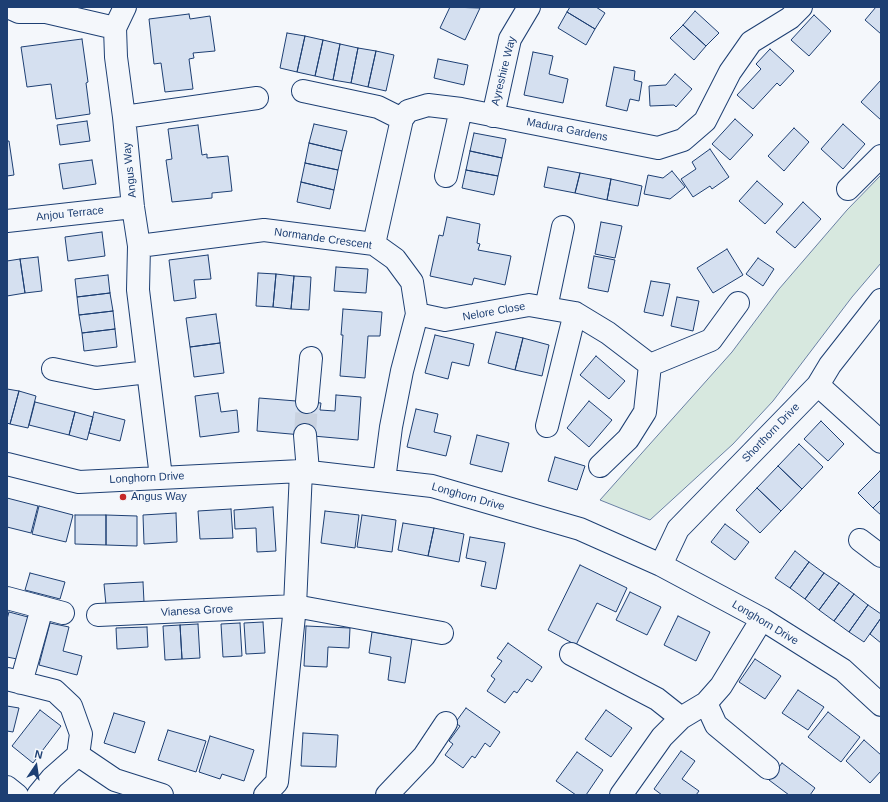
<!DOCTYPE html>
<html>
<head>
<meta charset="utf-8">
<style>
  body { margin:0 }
  #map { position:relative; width:888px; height:802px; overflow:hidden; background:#f4f7fb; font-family:Helvetica,sans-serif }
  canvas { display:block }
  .frame { position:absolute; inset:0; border:8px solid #1d3f73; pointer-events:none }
  .north { position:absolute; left:16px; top:746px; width:40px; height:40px; -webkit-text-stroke:3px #f4f7fb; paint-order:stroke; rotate:13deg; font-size:11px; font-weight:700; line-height:16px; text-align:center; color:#1d3f73 }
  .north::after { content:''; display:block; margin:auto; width:14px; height:18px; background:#1d3f73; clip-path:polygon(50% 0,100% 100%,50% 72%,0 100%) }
</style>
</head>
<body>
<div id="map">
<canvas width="888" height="802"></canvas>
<div class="frame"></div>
<div class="north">N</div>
</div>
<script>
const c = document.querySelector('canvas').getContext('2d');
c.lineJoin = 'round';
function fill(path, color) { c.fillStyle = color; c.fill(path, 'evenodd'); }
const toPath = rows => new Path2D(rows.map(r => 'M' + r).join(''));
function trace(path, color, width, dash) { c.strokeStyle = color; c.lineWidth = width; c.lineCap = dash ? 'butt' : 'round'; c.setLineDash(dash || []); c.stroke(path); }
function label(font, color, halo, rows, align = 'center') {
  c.font = font + ' Helvetica,sans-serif'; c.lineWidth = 3; c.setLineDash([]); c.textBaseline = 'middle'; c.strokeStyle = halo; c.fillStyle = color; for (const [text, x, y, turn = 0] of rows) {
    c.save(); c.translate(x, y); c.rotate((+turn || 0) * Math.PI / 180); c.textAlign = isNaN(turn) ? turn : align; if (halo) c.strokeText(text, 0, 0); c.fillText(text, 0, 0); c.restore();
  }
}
const green = toPath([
  [881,175,881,263,852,297,773,401,733,444,650,520,600,500,732,352,779,289,847,210,881,175]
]);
fill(green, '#d7e8df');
trace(green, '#687fa3', 1);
const building = toPath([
  [450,7,480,8,465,40,440,28,450,7],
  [570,7,596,7,605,13,595,29,567,12,570,7],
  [876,7,881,7,881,34,865,20,876,7],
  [695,11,719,33,706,46,683,25,695,11],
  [567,12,595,29,586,45,558,28,567,12],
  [189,14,190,19,210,16,215,51,193,53,194,58,189,59,193,89,165,92,161,63,154,64,149,19,189,14],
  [814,15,831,31,809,56,791,40,814,15],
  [683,25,706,46,694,60,670,38,683,25],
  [287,33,305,36,297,72,280,68,287,33],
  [305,36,323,40,315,76,297,72,305,36],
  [82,39,88,82,86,83,90,114,56,119,51,84,27,87,21,47,82,39],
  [323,40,340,44,333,80,315,76,323,40],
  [340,44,358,48,351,83,333,80,340,44],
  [358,48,376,51,368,87,351,83,358,48],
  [770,49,794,71,780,86,777,83,753,109,737,95,761,69,756,64,770,49],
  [376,51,394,55,386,91,368,87,376,51],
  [533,52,553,56,549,74,568,79,563,103,524,95,533,52],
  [438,59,468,65,464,85,434,78,438,59],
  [614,67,635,71,634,80,642,82,639,101,630,99,627,111,606,106,614,67],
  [675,74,692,89,676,107,674,105,650,106,649,86,666,85,675,74],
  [881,80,881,120,861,102,881,80],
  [735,119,753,135,730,160,712,144,735,119],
  [87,121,90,141,60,145,57,125,87,121],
  [314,124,347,131,342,151,309,143,314,124],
  [843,124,865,144,843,169,821,149,843,124],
  [198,125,202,155,207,154,207,158,228,156,232,191,212,193,212,198,172,202,166,160,172,159,168,129,198,125],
  [794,128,809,142,784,171,768,156,794,128],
  [474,133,506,139,502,158,470,151,474,133],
  [7,141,9,141,14,175,7,176,7,141],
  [309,143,342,151,338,170,305,163,309,143],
  [710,149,729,177,712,189,710,186,693,197,681,179,696,169,692,162,710,149],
  [470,151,502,158,498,176,466,170,470,151],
  [92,160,96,184,63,189,59,164,92,160],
  [305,163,338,170,334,190,301,182,305,163],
  [548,167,580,173,575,193,544,187,548,167],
  [466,170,498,176,494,195,462,188,466,170],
  [672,171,685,187,670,199,644,194,648,175,663,178,672,171],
  [580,173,611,179,607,200,575,193,580,173],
  [611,179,642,186,638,206,607,200,611,179],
  [757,181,783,204,765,224,739,201,757,181],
  [301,182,334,190,330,209,297,202,301,182],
  [803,202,821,219,795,248,776,232,803,202],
  [447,217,480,224,477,243,480,244,478,250,511,256,505,285,474,278,472,285,430,276,439,235,443,236,447,217],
  [601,222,622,226,615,258,595,254,601,222],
  [102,232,105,256,68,261,65,237,102,232],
  [727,249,743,275,713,293,697,268,727,249],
  [208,255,211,279,194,280,196,298,174,301,169,260,208,255],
  [594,256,615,260,608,292,588,288,594,256],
  [38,257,42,291,25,293,20,259,38,257],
  [758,258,774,269,763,286,746,274,758,258],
  [20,259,25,293,7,296,7,261,20,259],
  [336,267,368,269,366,293,334,291,336,267],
  [258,273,276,274,273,307,256,306,258,273],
  [276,274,294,276,291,309,273,307,276,274],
  [108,275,110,293,77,297,75,279,108,275],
  [294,276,311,277,309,310,291,309,294,276],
  [651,281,670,284,663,316,644,312,651,281],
  [110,293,113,311,79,315,77,297,110,293],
  [677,297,699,301,693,331,671,326,677,297],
  [343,309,382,312,380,336,368,336,365,378,340,376,343,335,341,335,343,309],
  [113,311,115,329,82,333,79,315,113,311],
  [216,314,220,343,190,347,186,318,216,314],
  [115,329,117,347,84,351,82,333,115,329],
  [496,332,523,338,515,370,488,363,496,332],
  [435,335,474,344,469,366,452,362,448,379,425,373,435,335],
  [523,338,549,345,542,376,515,370,523,338],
  [220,343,224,373,194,377,190,347,220,343],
  [596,356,625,381,609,399,580,375,596,356],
  [7,389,19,391,10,424,7,423,7,389],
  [19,391,36,396,28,428,10,424,19,391],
  [218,393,221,412,237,410,239,432,200,437,195,396,218,393],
  [336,395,361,397,358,440,257,431,259,398,321,403,320,410,335,411,336,395],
  [589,401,612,420,589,447,567,428,589,401],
  [35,402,75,412,69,435,29,425,35,402],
  [416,409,438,414,434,432,451,436,446,456,407,447,416,409],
  [75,412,93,417,87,440,69,435,75,412],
  [94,412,125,420,120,441,89,433,94,412],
  [821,421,844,444,828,461,804,439,821,421],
  [477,435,509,443,502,472,470,464,477,435],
  [799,444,823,467,802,489,778,466,799,444],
  [555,457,585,466,577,490,548,481,555,457],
  [778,466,802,489,781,511,757,488,778,466],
  [880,471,881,472,881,500,873,508,858,493,880,471],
  [757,488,781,511,760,533,736,510,757,488],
  [7,498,38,506,31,533,7,527,7,498],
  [881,500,881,515,873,508,881,500],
  [39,506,73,515,66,542,32,534,39,506],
  [273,507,276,551,257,552,256,528,235,529,234,510,273,507],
  [231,509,233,538,200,539,198,511,231,509],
  [325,511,359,515,355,548,321,543,325,511],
  [176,513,177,542,144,544,143,515,176,513],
  [75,515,106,515,106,545,75,544,75,515],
  [106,515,137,516,137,546,106,545,106,515],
  [362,515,396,520,392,552,357,547,362,515],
  [403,523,434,528,428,556,398,550,403,523],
  [725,524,749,542,735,560,711,542,725,524],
  [434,528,464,534,459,562,428,556,434,528],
  [470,537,505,543,496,589,481,586,486,562,466,558,470,537],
  [795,551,809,562,790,588,775,578,795,551],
  [809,562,824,573,805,599,790,588,809,562],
  [580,565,627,588,616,612,597,603,576,645,548,630,580,565],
  [30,573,65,582,60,599,25,590,30,573],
  [824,573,839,583,819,610,805,599,824,573],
  [143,582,144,602,106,605,104,584,143,582],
  [839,583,854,594,834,621,819,610,839,583],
  [630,592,661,607,647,635,616,620,630,592],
  [854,594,868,605,849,632,834,621,854,594],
  [868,605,881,614,881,618,864,642,849,632,868,605],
  [9,612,28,617,17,659,7,657,7,619,9,612],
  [678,616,710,632,696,661,664,645,678,616],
  [881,618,881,643,870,634,881,618],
  [263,622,265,653,246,654,244,623,263,622],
  [50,623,69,627,63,651,82,656,77,675,39,665,50,623],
  [240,623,242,656,223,657,221,624,240,623],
  [198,624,200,658,182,659,180,625,198,624],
  [180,625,182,659,165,660,163,626,180,625],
  [306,626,350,628,349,648,328,647,327,667,304,666,306,626],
  [147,627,148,647,117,649,116,628,147,627],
  [372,632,412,639,405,683,388,680,391,657,369,653,372,632],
  [508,643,542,667,532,682,527,679,517,693,514,691,505,703,487,691,495,679,491,676,502,661,497,658,508,643],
  [755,659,781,676,765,699,739,682,755,659],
  [798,690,824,707,808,730,782,713,798,690],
  [7,706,19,708,13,732,7,731,7,706],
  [466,708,500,732,490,747,485,743,475,758,472,756,463,768,445,755,453,744,449,741,460,726,455,723,466,708],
  [40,710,61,726,33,763,12,746,40,710],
  [606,710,632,728,611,757,585,739,606,710],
  [828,712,860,737,841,762,808,737,828,712],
  [114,713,145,722,135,753,104,743,114,713],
  [168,730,206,741,196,772,158,760,168,730],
  [303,733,338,735,336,767,301,766,303,733],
  [210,736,254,750,244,781,222,774,220,779,199,772,210,736],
  [864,740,881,755,881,771,870,783,846,761,864,740],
  [681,751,695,761,682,779,699,791,696,795,662,795,654,789,681,751],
  [577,752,603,770,586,795,576,795,556,781,577,752],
  [782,763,815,788,810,795,789,795,769,780,782,763]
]);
fill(building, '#d5e0f0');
trace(building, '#1d3f73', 1);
trace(toPath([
  [305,435,307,402]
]), '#c9d2e0', 22, [22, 11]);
const minor = toPath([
  [8,7,19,12,46,12,115,28],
  [125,7,115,28,116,57,124,117,133,207,139,246,138,290,161,477],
  [303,91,378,107,402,119],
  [493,116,510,39,529,7],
  [124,117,257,98],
  [446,176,461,109],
  [848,189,881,156],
  [7,221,133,207],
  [374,244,402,119,408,111,428,105,461,109,658,148,683,140,705,121,730,72,751,42,790,18,801,7],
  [139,246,264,230,374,244,395,259,412,282,417,314,402,371,391,427,384,480],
  [546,308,563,227],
  [417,314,445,320,529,305,575,313,608,333,650,365],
  [53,369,96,378,148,372],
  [818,385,881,442],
  [307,402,311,358],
  [547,426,575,313],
  [305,435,308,471],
  [7,464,79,482,301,471,432,486,580,529,661,565,762,619,843,670,881,705],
  [600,466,628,439,645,412,650,365,711,340,738,303],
  [860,540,881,556],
  [661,565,678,529,818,385,830,365,881,300],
  [7,598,63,613],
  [98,615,295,606,442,633],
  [571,654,657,699,681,718],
  [7,679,55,691,71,706,81,734,78,755,52,778,38,795],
  [21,683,42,608],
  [706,703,716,725,768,768],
  [78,755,115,780,162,795],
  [7,787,17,795],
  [265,795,277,782,295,606,301,471],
  [387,795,424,756,446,723],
  [621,795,662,737,681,718,706,703,721,686,762,619]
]);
trace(minor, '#1d3f73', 24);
trace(minor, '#f4f7fb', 22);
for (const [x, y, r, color] of [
  [123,497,4,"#c62828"]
]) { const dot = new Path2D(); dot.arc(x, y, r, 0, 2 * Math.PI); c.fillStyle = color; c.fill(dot); trace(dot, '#f4f7fb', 1.5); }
label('11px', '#1d3f73', '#f4f7fb', [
  ["Ayreshire Way",504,71,-76],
  ["Madura Gardens",567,130,11],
  ["Angus Way",130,170,-96],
  ["Anjou Terrace",70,214,-6],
  ["Normande Crescent",323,239,8],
  ["Nelore Close",494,312,-10],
  ["Shorthorn Drive",771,433,-46],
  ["Longhorn Drive",147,478,-3],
  ["Longhorn Drive",468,497,16],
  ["Vianesa Grove",197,611,-3],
  ["Longhorn Drive",765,623,31]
]);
label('11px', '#1d3f73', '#f4f7fb', [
  ["Angus Way",131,497]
], 'left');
</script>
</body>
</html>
